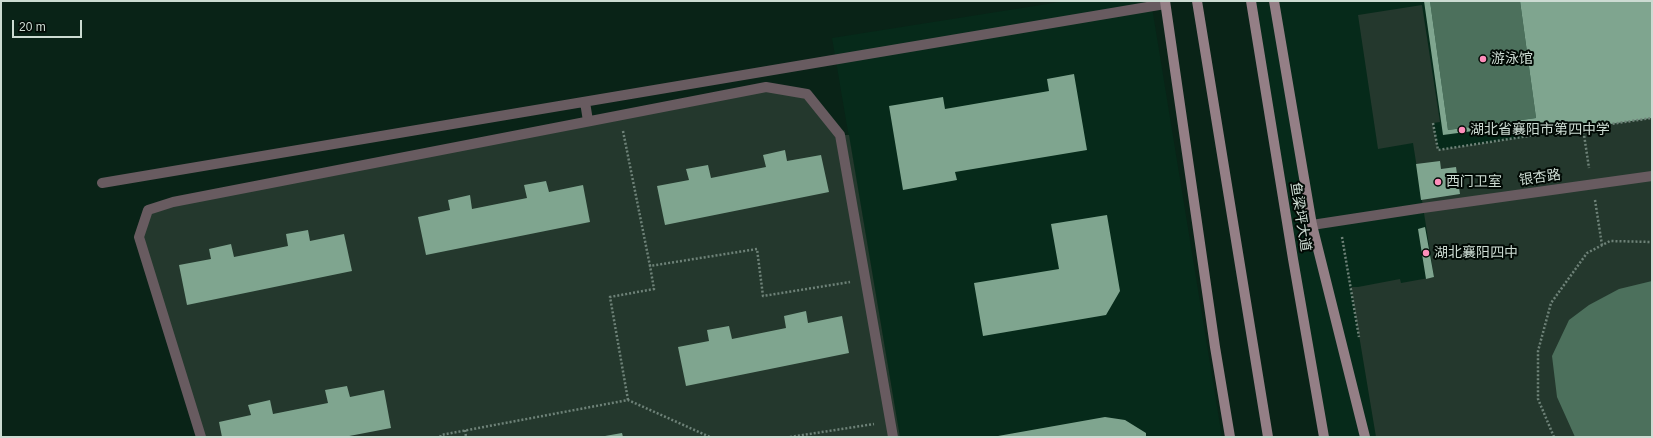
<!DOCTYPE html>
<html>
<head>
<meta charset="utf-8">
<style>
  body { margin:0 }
  #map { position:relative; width:1653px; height:438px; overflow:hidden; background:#092317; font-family:Arial,sans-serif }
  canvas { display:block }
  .frame { position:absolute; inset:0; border:2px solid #ccdbd2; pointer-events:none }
  .scale { position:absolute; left:12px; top:20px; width:70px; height:18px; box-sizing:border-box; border:2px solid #ccdbd2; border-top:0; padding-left:5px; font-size:12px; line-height:14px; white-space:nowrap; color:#ccdbd2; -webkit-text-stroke:3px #020a05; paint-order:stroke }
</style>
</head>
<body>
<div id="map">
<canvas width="1653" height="438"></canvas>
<div class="frame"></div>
<div class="scale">20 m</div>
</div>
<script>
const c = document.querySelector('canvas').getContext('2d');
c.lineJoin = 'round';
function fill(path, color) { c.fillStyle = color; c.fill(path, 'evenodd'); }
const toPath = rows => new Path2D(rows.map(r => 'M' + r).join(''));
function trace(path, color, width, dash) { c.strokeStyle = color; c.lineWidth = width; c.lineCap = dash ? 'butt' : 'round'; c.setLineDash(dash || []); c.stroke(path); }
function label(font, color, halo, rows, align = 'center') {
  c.font = font + ' Arial,"Noto Sans SC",sans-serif'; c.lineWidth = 4; c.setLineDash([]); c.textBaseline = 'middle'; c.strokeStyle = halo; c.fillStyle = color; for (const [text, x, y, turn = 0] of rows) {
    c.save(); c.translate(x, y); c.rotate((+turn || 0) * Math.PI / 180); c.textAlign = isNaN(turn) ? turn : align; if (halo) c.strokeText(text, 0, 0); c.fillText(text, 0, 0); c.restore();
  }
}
fill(toPath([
  [1066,1,1151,1,1222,437,900,437,832,38],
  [1251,1,1652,1,1652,437,1324,437]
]), '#062a1a');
fill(toPath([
  [1422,5,1440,122,1433,123,1438,150,1652,118,1652,437,1376,437,1351,287,1358,287,1400,279,1401,283,1434,277,1413,143,1378,149,1358,15],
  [766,87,807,94,840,135,849,135,900,437,201,437,139,237,148,210]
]), '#24382d');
fill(toPath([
  [1430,1,1520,1,1536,118,1448,130],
  [1652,281,1652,437,1575,437,1557,397,1552,356,1569,320,1589,305,1619,289]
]), '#4c705c');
fill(toPath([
  [1424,1,1430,1,1448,130,1536,118,1520,1,1652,1,1652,118,1535,135,1533,123,1443,135],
  [1074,74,1087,150,955,172,957,180,903,190,889,106,943,97,945,109,1049,91,1047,79],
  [785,150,787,161,821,155,829,192,665,225,657,186,689,180,686,169,708,165,711,178,766,167,763,155],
  [1440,161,1441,169,1456,167,1460,194,1421,200,1416,164],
  [546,181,549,192,583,185,590,222,426,255,418,217,450,210,448,200,470,195,472,209,527,198,524,185],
  [1107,215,1120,291,1106,315,983,336,974,283,1059,269,1051,224],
  [1425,227,1434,277,1426,279,1418,229],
  [308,230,310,241,344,234,352,271,187,305,179,265,211,259,209,249,231,244,234,257,288,246,286,234],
  [806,311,808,323,842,316,849,353,686,386,678,347,709,341,707,330,729,326,732,339,786,328,784,316],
  [347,386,350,397,384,390,391,428,344,437,222,437,219,422,251,415,248,405,270,400,273,414,328,403,325,390],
  [1105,417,1125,420,1146,433,1146,437,998,437,998,436],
  [622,433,623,437,605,437,605,436]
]), '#7fa58f');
trace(toPath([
  [1433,123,1438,150,1535,135,1652,118],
  [1583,128,1589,168],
  [623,131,650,266,757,249,763,296,850,282],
  [1595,200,1602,245],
  [1342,237,1359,337],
  [628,400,610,297,654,289,650,266],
  [465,430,466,437],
  [440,437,441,435,628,400,710,437],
  [790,437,874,424],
  [1554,437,1538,399,1538,351,1551,303,1587,253,1610,241,1652,242]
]), '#6e8278', 2.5, [2, 2]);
trace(toPath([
  [585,102,588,121],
  [102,183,1165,4],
  [1312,225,1423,208,1652,176],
  [201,437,139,237,148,210,173,202,766,87,807,94,840,135,893,437]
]), '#685b60', 10);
trace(toPath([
  [1165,1,1215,347,1230,437],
  [1197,1,1268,437],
  [1251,1,1293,259,1324,437],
  [1274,1,1312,225,1365,437]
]), '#947f86', 10);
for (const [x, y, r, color] of [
  [1483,59,4,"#fe8ebb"],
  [1462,130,4,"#fe8ebb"],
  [1438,182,4,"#fe8ebb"],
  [1426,253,4,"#fe8ebb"]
]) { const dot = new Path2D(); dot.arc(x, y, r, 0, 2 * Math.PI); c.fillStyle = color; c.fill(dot); trace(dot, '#020a05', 1.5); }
label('14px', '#ccdbd2', '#020a05', [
  ["游泳馆",1491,59],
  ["湖北省襄阳市第四中学",1470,130],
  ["西门卫室",1446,182],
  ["湖北襄阳四中",1434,253]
], 'left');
label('14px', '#ccdbd2', '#020a05', [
  ["银杏路",1540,178,-8],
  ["鱼梁坪大道",1300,217,81]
]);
</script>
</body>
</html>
